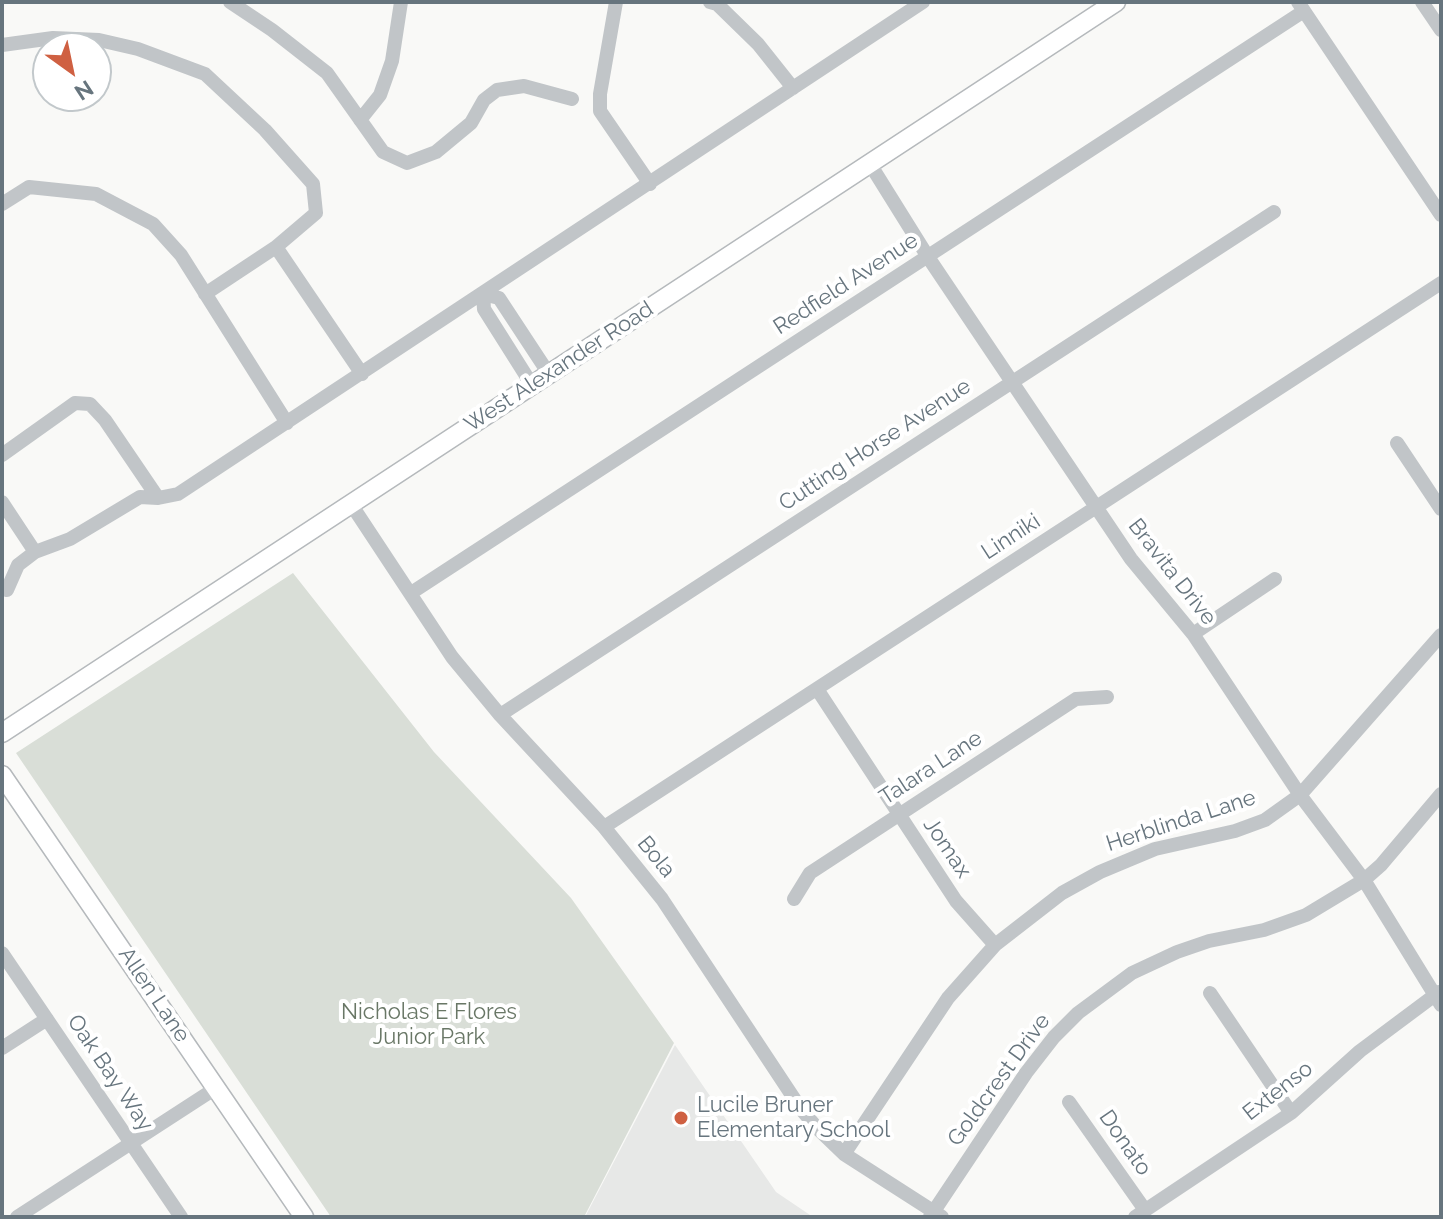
<!DOCTYPE html>
<html>
<head>
<meta charset="utf-8">
<style>
  body { margin:0 }
  #map { position:relative; width:1443px; height:1219px; overflow:hidden; background:#f9f9f7; font-family:Raleway,sans-serif }
  canvas { display:block }
  .frame { position:absolute; inset:0; border:4px solid #67757e; pointer-events:none }
  .north { position:absolute; left:32px; top:32px; width:80px; height:80px; box-sizing:border-box; background:#fff; border:2px solid #c2c8cb; border-radius:50%; rotate:147deg; font-size:22px; font-weight:700; line-height:32px; text-align:center; color:#67757e }
  .north::after { content:''; display:block; margin:auto; width:28px; height:36px; background:#cf6042; clip-path:polygon(50% 0,100% 100%,50% 72%,0 100%) }
</style>
</head>
<body>
<div id="map">
<canvas width="1443" height="1219"></canvas>
<div class="frame"></div>
<div class="north">N</div>
</div>
<script>
const c = document.querySelector('canvas').getContext('2d');
c.lineJoin = 'round';
function fill(path, color) { c.fillStyle = color; c.fill(path, 'evenodd'); }
const toPath = rows => new Path2D(rows.map(r => 'M' + r).join(''));
function trace(path, color, width, dash) { c.strokeStyle = color; c.lineWidth = width; c.lineCap = dash ? 'butt' : 'round'; c.setLineDash(dash || []); c.stroke(path); }
function label(font, color, halo, rows, align = 'center') {
  c.font = font + ' Raleway,sans-serif'; c.lineWidth = 8; c.setLineDash([]); c.textBaseline = 'middle'; c.strokeStyle = halo; c.fillStyle = color; for (const [text, x, y, turn = 0] of rows) {
    c.save(); c.translate(x, y); c.rotate((+turn || 0) * Math.PI / 180); c.textAlign = isNaN(turn) ? turn : align; if (halo) c.strokeText(text, 0, 0); c.fillText(text, 0, 0); c.restore();
  }
}
fill(toPath([
  [675,1045,776,1192,813,1217,585,1217]
]), '#e7e8e7');
fill(toPath([
  [293,573,434,752,571,898,674,1043,584,1217,331,1217,16,753]
]), '#d9ded7');
const major = toPath([
  [2,733,1116,2],
  [2,775,304,1217]
]);
trace(major, '#b5b9bc', 21);
trace(toPath([
  [230,2,272,30,327,73,383,152,407,163,436,152,471,123,484,100,497,90,524,86,572,99],
  [616,2,600,94,600,111,650,184],
  [710,2,717,4,758,44,793,88],
  [1298,2,1441,215],
  [1422,2,1441,30],
  [2,45,53,38,99,40,138,49,205,74,265,130,313,184,316,213,276,247,205,294],
  [360,120,380,95,392,61,401,2],
  [870,164,928,257,1131,559,1193,634,1300,795,1364,880,1441,1005],
  [2,204,29,187,96,194,153,224,181,255,287,423],
  [276,247,362,374],
  [532,385,484,309,483,294,499,298,549,374],
  [1397,443,1441,509],
  [2,455,75,403,90,404,105,420,158,498],
  [2,502,35,552],
  [351,504,452,657,500,715,604,827,662,899,801,1109,817,1128,844,1154,942,1217],
  [7,590,18,565,35,552,70,539,140,497,158,498,178,494,923,2],
  [411,593,1304,11],
  [1193,634,1275,579],
  [817,689,956,901,995,945],
  [500,715,1274,212],
  [604,827,1441,283],
  [794,899,810,873,1076,699,1107,697],
  [2,953,181,1217],
  [1210,993,1291,1113],
  [2,1048,47,1019],
  [1069,1102,1145,1210],
  [844,1154,948,998,995,945,1062,893,1100,872,1155,849,1235,831,1265,820,1300,795,1441,635],
  [17,1217,216,1088],
  [930,1217,1026,1073,1054,1037,1078,1013,1132,973,1177,952,1209,941,1264,930,1306,915,1364,880,1381,865,1441,794],
  [1135,1217,1291,1113,1360,1051,1439,992]
]), '#c1c5c8', 14);
trace(major, '#fff', 18);
for (const [x, y, r, color] of [
  [681,1118,8,"#cf6042"]
]) { const dot = new Path2D(); dot.arc(x, y, r, 0, 2 * Math.PI); c.fillStyle = color; c.fill(dot); trace(dot, '#fff', 3); }
label('22px', '#67757e', '#fff', [
  ["Redfield Avenue",846,284,-33],
  ["West Alexander Road",559,367,-33],
  ["Cutting Horse Avenue",875,445,-33],
  ["Linniki",1011,537,-33],
  ["Bravita Drive",1172,572,52],
  ["Talara Lane",931,768,-33],
  ["Herblinda Lane",1181,821,-18],
  ["Jomax",947,848,56],
  ["Bola",656,857,51],
  ["Allen Lane",154,995,56],
  ["Oak Bay Way",110,1073,56],
  ["Goldcrest Drive",999,1080,-54],
  ["Extenso",1278,1091,-38],
  ["Donato",1125,1143,55]
]);
label('22px', '#697766', '#fff', [
  ["Nicholas E Flores",429,1012],
  ["Junior Park",429,1037]
]);
label('22px', '#67757e', '#fff', [
  ["Lucile Bruner",697,1105],
  ["Elementary School",697,1130]
], 'left');
</script>
</body>
</html>
